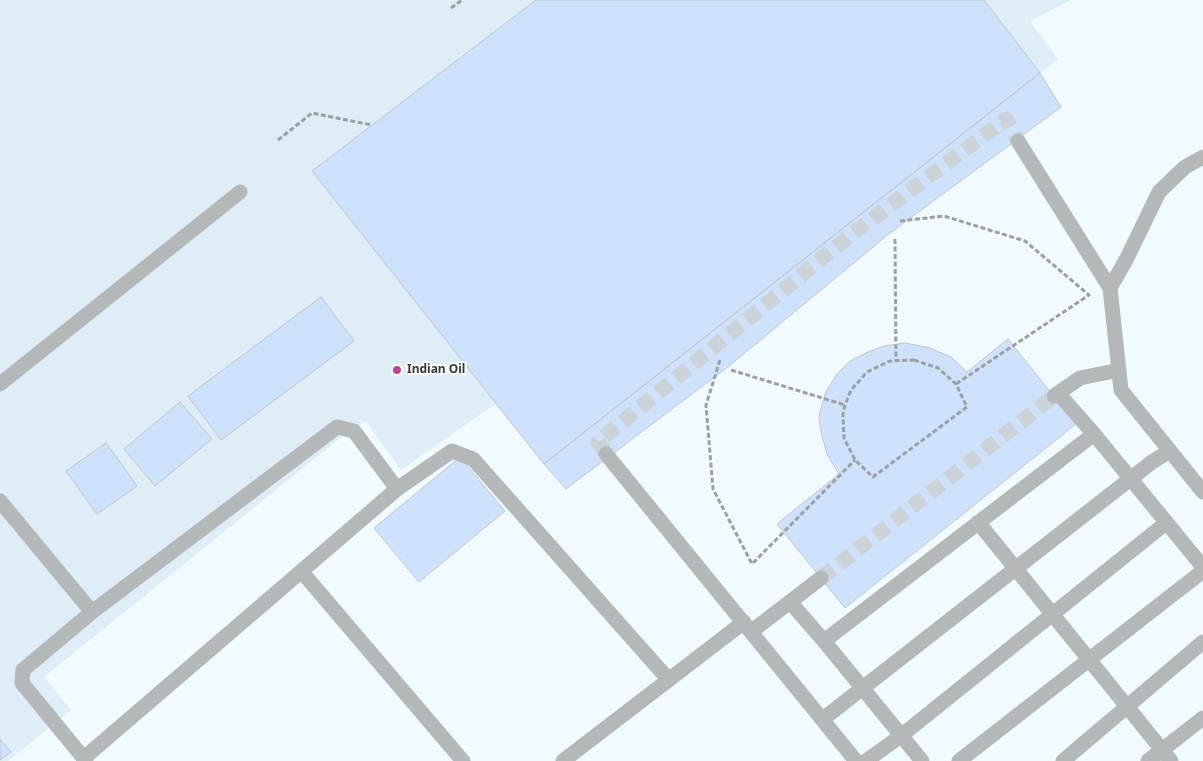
<!DOCTYPE html>
<html>
<head>
<meta charset="utf-8">
<style>
  body { margin:0 }
  canvas { display:block; background:#f1faff }
</style>
</head>
<body>
<canvas width="1203" height="761"></canvas>
<script>
const c = document.querySelector('canvas').getContext('2d');
c.lineJoin = 'round';
function fill(path, color) { c.fillStyle = color; c.fill(path, 'evenodd'); }
const toPath = rows => new Path2D(rows.map(r => 'M' + r).join(''));
function trace(path, color, width, dash) { c.strokeStyle = color; c.lineWidth = width; c.lineCap = dash ? 'butt' : 'round'; c.setLineDash(dash || []); c.stroke(path); }
function label(font, color, halo, rows, align = 'center') {
  c.font = font + ' "Noto Sans",sans-serif'; c.lineWidth = 4; c.setLineDash([]); c.textBaseline = 'middle'; c.strokeStyle = halo; c.fillStyle = color; for (const [text, x, y, turn = 0] of rows) {
    c.save(); c.translate(x, y); c.rotate((+turn || 0) * Math.PI / 180); c.textAlign = isNaN(turn) ? turn : align; if (halo) c.strokeText(text, 0, 0); c.fillText(text, 0, 0); c.restore();
  }
}
fill(toPath([
  [0,0,1071,0,1030,21,1058,59,810,252,544,464,495,404,401,470,366,421,344,435,44,677,71,710,8,761,0,761]
]), '#deedf6');
const building = toPath([
  [536,0,984,0,1040,73,544,464,312,171,536,0],
  [1040,73,1061,107,890,233,729,366,566,489,544,464,1040,73],
  [321,297,354,341,221,440,188,396,321,297],
  [1008,339,1076,424,845,608,777,524,839,474,827,454,821,432,819,416,825,394,836,375,850,361,868,352,884,346,905,343,930,348,951,357,967,372,1008,339],
  [180,402,212,439,155,486,124,449,180,402],
  [106,443,137,486,97,514,66,471,106,443],
  [460,457,505,511,419,582,374,528,460,457],
  [0,739,11,752,0,760,0,739]
]);
fill(building, '#cee2fc');
trace(building, '#bfc4cb', 1);
trace(toPath([
  [606,454,598,442,848,237,1006,119,1018,141],
  [821,578,1054,396]
]), '#ccd3d8', 15, [15, 8]);
trace(toPath([
  [451,8,462,0],
  [278,140,312,113,372,125],
  [900,221,944,216,1025,241,1089,295,956,384],
  [895,239,896,361],
  [720,360,706,405,713,489,752,564,855,460],
  [914,360,938,368,956,384,967,407,873,477,855,460,844,438,843,414,845,405,851,390,867,372,890,361,914,360],
  [731,370,845,405]
]), '#9aa0a4', 3, [5, 2.5]);
trace(toPath([
  [1018,141,1110,288,1121,390,1203,492],
  [1110,288,1127,258,1159,192,1185,167,1203,157],
  [0,384,240,192],
  [1058,393,1094,434],
  [1054,396,1080,378,1119,370],
  [606,454,856,761],
  [0,501,92,612,23,670,22,683,86,761],
  [978,522,1171,761],
  [302,572,463,761],
  [790,602,824,641],
  [92,612,337,427,354,431,397,489,452,451,473,459,669,680],
  [752,631,821,578],
  [823,719,1152,462,1170,451],
  [84,758,397,489],
  [563,761,744,622],
  [866,761,902,735,1166,523],
  [922,761,824,641,1094,434,1203,567],
  [959,761,1203,571],
  [1063,761,1203,642],
  [1148,761,1203,718]
]), '#b4b8b9', 15);
for (const [x, y, r, color] of [
  [397,370,5,"#bd4395"]
]) { const dot = new Path2D(); dot.arc(x, y, r, 0, 2 * Math.PI); c.fillStyle = color; c.fill(dot); trace(dot, '#fff', 2); }
label('bold 12px', '#36393b', '#fff', [
  ["Indian Oil",407,370]
], 'left');
</script>
</body>
</html>
